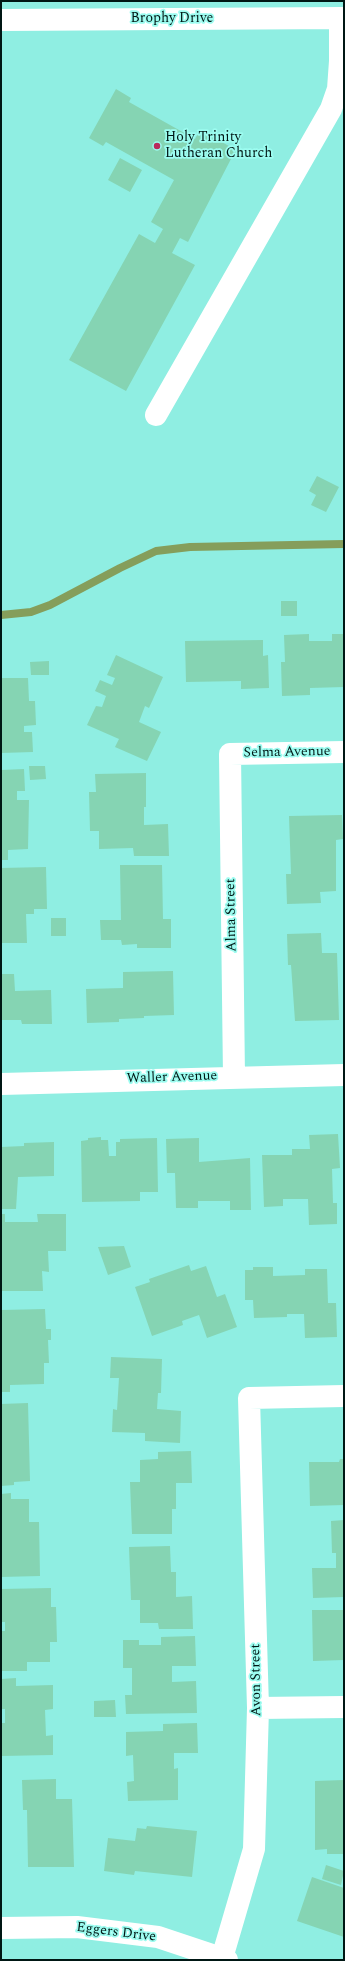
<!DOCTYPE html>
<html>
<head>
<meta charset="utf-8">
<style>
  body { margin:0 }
  #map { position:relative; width:345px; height:1961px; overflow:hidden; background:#8feee2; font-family:Spectral,serif }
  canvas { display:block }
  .frame { position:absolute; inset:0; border:2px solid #001714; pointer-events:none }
</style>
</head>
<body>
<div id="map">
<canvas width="345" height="1961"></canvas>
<div class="frame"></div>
</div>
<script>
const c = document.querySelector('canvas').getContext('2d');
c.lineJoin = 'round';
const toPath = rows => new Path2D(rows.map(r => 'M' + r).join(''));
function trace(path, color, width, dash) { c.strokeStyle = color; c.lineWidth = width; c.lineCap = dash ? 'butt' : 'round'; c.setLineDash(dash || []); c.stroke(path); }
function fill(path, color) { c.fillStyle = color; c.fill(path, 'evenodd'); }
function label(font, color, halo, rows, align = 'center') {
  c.font = font + ' Spectral,serif'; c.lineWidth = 3.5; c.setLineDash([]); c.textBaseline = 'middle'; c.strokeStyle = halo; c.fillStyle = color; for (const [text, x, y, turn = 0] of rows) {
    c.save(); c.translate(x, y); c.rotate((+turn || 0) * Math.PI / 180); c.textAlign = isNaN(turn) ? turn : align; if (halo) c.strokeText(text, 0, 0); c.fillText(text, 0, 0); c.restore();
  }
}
trace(toPath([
  [1,615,31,612,50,605,120,568,156,551,190,547,344,544]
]), '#859e5b', 8);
fill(toPath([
  [116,89,131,98,129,102,195,139,200,130,238,151,234,158,232,157,188,242,180,238,172,253,195,265,126,391,69,360,139,234,155,243,163,229,151,222,174,180,106,142,103,146,89,138],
  [120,158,142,170,130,192,108,180],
  [317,476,339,487,326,512,311,505,316,495,309,491],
  [281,601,297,601,297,616,281,616],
  [309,634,309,641,332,641,332,634,344,634,344,687,310,688,310,695,282,696,281,662,285,662,284,635],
  [263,640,263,656,268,655,269,688,241,689,241,681,186,682,185,641],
  [116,655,163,677,149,708,145,706,139,722,161,732,147,761,115,747,119,739,87,725,96,706,102,707,106,696,95,691,100,680,112,685,115,678,107,675],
  [49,661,49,675,31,675,30,662],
  [1,678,28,678,29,701,35,701,36,725,24,726,24,732,32,732,33,752,1,753],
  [29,766,45,766,46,779,30,780],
  [24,769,25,791,17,791,17,800,29,800,28,849,8,850,8,860,1,860,1,770],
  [146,773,146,807,144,807,144,825,168,824,169,856,134,856,133,848,99,849,99,831,90,831,89,792,96,792,95,774],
  [342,815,343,839,336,840,336,891,320,892,321,903,287,904,286,874,291,874,289,816],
  [120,865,162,865,163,919,171,919,171,948,137,948,137,944,122,945,121,940,101,940,100,920,121,920],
  [46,867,47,909,34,909,34,914,26,914,27,943,1,943,1,868],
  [51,918,66,918,66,936,51,936],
  [321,933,322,953,337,953,339,1020,295,1021,291,965,288,965,287,934],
  [173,971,174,1015,144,1016,144,1018,119,1019,119,1022,87,1023,86,989,123,988,123,972],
  [1,974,14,974,15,991,51,990,52,1024,22,1024,21,1020,1,1020],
  [338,1134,340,1168,332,1169,333,1203,337,1203,337,1224,309,1225,308,1199,283,1199,283,1206,264,1207,262,1155,292,1155,292,1149,310,1149,309,1135],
  [101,1137,101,1140,108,1140,109,1156,116,1156,116,1142,120,1142,120,1139,157,1138,158,1192,140,1192,140,1201,82,1202,81,1141,88,1140,88,1138],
  [199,1138,199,1162,250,1158,251,1210,230,1210,230,1201,198,1201,198,1208,176,1208,175,1173,167,1173,166,1139],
  [54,1142,54,1176,18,1177,16,1209,1,1209,1,1147,24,1146,24,1143],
  [1,1214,5,1214,5,1222,38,1222,37,1214,66,1214,66,1251,48,1251,49,1272,42,1271,43,1291,1,1291],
  [124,1246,131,1267,108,1275,98,1247],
  [189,1265,191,1271,206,1266,217,1297,225,1294,237,1327,207,1338,199,1315,182,1321,183,1325,152,1336,135,1287,150,1282,149,1279],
  [253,1267,273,1267,273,1276,305,1275,305,1269,327,1269,328,1303,336,1303,337,1337,305,1338,304,1314,287,1314,287,1317,254,1318,253,1300,245,1300,245,1270,253,1270],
  [45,1309,46,1329,51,1329,51,1340,48,1340,49,1363,44,1363,44,1384,10,1385,10,1392,1,1392,1,1310],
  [111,1357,162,1359,161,1393,158,1393,157,1409,181,1411,180,1443,145,1441,145,1433,112,1432,113,1409,117,1410,119,1378,110,1378],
  [28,1403,30,1481,14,1482,14,1485,1,1486,1,1404],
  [191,1451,192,1483,176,1483,176,1509,172,1509,172,1534,132,1534,130,1482,140,1482,140,1460,158,1459,158,1452],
  [340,1459,344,1459,344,1505,310,1506,309,1462,339,1462],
  [11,1493,11,1499,29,1499,29,1522,39,1522,40,1576,1,1577,1,1494],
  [344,1520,344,1597,313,1598,312,1568,336,1568,336,1553,332,1553,331,1521],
  [170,1546,171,1572,176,1572,176,1597,192,1596,193,1629,159,1629,158,1623,140,1623,140,1600,131,1600,129,1547],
  [51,1588,51,1607,56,1607,57,1642,50,1642,50,1662,27,1662,27,1671,1,1671,1,1631,5,1631,5,1622,1,1622,1,1589],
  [312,1610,344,1610,344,1660,313,1661],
  [195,1636,196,1666,172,1666,172,1682,196,1681,197,1713,126,1714,125,1695,132,1695,132,1668,123,1668,123,1640,139,1640,139,1645,161,1645,161,1637],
  [16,1678,16,1686,53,1685,53,1709,45,1710,46,1736,53,1735,53,1755,2,1756,1,1723,5,1723,5,1709,1,1709,1,1679],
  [115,1700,116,1717,94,1717,94,1701],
  [197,1723,198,1753,174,1753,174,1769,178,1768,178,1800,128,1801,127,1782,134,1781,133,1755,126,1756,126,1732,163,1731,163,1724],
  [56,1779,56,1799,72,1799,74,1867,28,1867,27,1810,23,1810,22,1780],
  [344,1780,344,1854,327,1854,327,1849,315,1850,315,1781],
  [147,1826,197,1831,192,1877,135,1871,134,1875,104,1871,108,1838,135,1841,137,1828,146,1829],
  [326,1865,344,1871,341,1885,322,1879],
  [312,1877,344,1888,344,1937,297,1921]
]), '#85d4b3');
trace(toPath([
  [1,20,344,18],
  [156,415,331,109,338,89,340,61,340,18],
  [234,1077,230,754,344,752],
  [1,1084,344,1075],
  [258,1708,344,1707],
  [1,1928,77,1927,158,1937,227,1960],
  [222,1958,254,1849,258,1708,249,1398,344,1396]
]), '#fff', 22);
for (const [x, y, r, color] of [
  [157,146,4,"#b92a5b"]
]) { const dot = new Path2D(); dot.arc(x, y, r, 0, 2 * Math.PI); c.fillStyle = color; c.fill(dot); trace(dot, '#9cfcf0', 1.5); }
label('14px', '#001714', '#9cfcf0', [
  ["Brophy Drive",172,19],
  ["Selma Avenue",287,753,-1],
  ["Alma Street",232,915,-91],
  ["Waller Avenue",172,1078,-2],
  ["Avon Street",257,1680,-91],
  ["Eggers Drive",116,1933,7]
]);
label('14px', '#001714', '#9cfcf0', [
  ["Holy Trinity",165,138],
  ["Lutheran Church",165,154]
], 'left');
</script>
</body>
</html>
